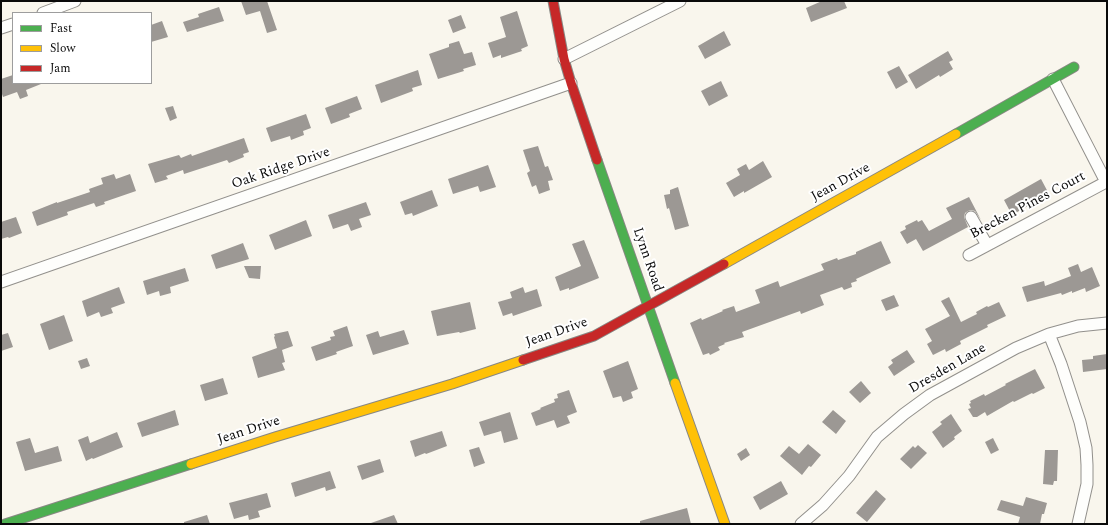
<!DOCTYPE html>
<html>
<head>
<meta charset="utf-8">
<style>
  body { margin:0 }
  #map { position:relative; width:1108px; height:525px; overflow:hidden; background:#f9f6ed; font-family:Spectral,serif }
  canvas { display:block }
  .frame { position:absolute; inset:0; border:2px solid #0a0a0a; pointer-events:none }
  .legend { position:absolute; left:12px; top:12px; width:140px; height:72px; box-sizing:border-box; background:#fff; border:1px solid #9d9d9d; margin:0; padding:5px 7px; list-style:none; font-size:12px; color:#0a0a0a }
  .legend li { display:flex; align-items:center; gap:8px; height:20px }
  .legend b { width:20px; border:1px solid #9d9d9d }
</style>
</head>
<body>
<div id="map">
<canvas width="1108" height="525"></canvas>
<div class="frame"></div>
<ul class="legend">
<li><b style="height:5px;background:#4caf50"></b>Fast</li>
<li><b style="height:5px;background:#ffc107"></b>Slow</li>
<li><b style="height:5px;background:#c62828"></b>Jam</li>
</ul>
</div>
<script>
const c = document.querySelector('canvas').getContext('2d');
c.lineJoin = 'round';
function fill(path, color) { c.fillStyle = color; c.fill(path, 'evenodd'); }
const toPath = rows => new Path2D(rows.map(r => 'M' + r).join(''));
function trace(path, color, width, dash) { c.strokeStyle = color; c.lineWidth = width; c.lineCap = dash ? 'butt' : 'round'; c.setLineDash(dash || []); c.stroke(path); }
function label(font, color, halo, rows, align = 'center') {
  c.font = font + ' Spectral,serif'; c.lineWidth = 4; c.setLineDash([]); c.textBaseline = 'middle'; c.strokeStyle = halo; c.fillStyle = color; for (const [text, x, y, turn = 0] of rows) {
    c.save(); c.translate(x, y); c.rotate((+turn || 0) * Math.PI / 180); c.textAlign = isNaN(turn) ? turn : align; if (halo) c.strokeText(text, 0, 0); c.fillText(text, 0, 0); c.restore();
  }
}
fill(toPath([
  [241,1,267,1,277,30,267,33,260,11,246,15],
  [822,1,844,1,847,8,811,22,806,8],
  [219,7,224,21,187,32,183,22,199,17,198,14],
  [517,11,528,46,521,49,522,51,501,58,501,55,493,58,488,43,506,37,500,17],
  [461,15,466,28,453,33,448,20],
  [162,21,168,37,151,42,151,25],
  [724,31,731,45,705,59,698,46],
  [459,41,464,54,472,52,476,65,463,69,464,71,438,79,429,54,449,47,449,44],
  [948,51,953,60,949,62,953,69,940,77,939,75,916,89,908,75],
  [899,66,908,82,896,89,887,72],
  [418,70,422,85,412,88,413,91,381,103,375,85],
  [13,75,13,83,41,83,41,84,26,90,28,96,20,99,17,92,3,97,1,91,1,79],
  [721,81,728,96,709,106,701,91],
  [357,96,362,109,349,114,350,117,331,124,325,108],
  [173,106,177,118,170,121,165,108],
  [306,114,311,128,303,131,304,135,291,140,290,136,271,142,266,128],
  [244,138,249,152,243,154,244,157,229,163,227,160,184,174,183,170,166,176,168,179,155,183,148,164,179,155,181,158,191,154,192,156],
  [538,146,545,167,548,166,553,180,548,181,550,190,539,194,536,185,532,187,527,173,530,171,523,150],
  [763,161,772,177,744,193,744,191,734,197,726,183,740,175,737,169,746,164,749,170],
  [488,165,496,187,480,192,478,186,453,194,448,179],
  [114,174,116,179,130,174,136,191,104,202,105,204,96,207,94,203,67,212,68,215,37,226,32,212,57,202,57,203,90,192,89,189,103,184,101,178],
  [1041,179,1049,194,1012,215,1004,200],
  [678,187,689,226,675,230,669,208,667,209,664,195,670,194,670,190],
  [432,190,438,206,413,216,412,213,405,215,400,202],
  [969,197,981,220,975,211,971,210,968,211,965,213,964,217,968,227,923,251,916,239,907,244,900,232,906,229,905,226,917,220,918,222,922,220,929,231,952,219,946,208],
  [366,202,371,215,359,219,362,227,351,231,348,224,333,229,328,215],
  [16,217,22,233,9,238,8,237,1,239,1,222],
  [306,220,312,236,275,250,269,235],
  [584,240,599,278,569,290,569,288,560,291,555,277,581,266,572,244],
  [881,241,891,263,856,279,857,281,851,283,852,287,844,290,842,287,820,295,824,305,801,314,800,311,742,332,744,337,724,343,725,344,718,347,720,350,710,355,709,353,703,355,690,323,701,318,702,320,723,311,722,310,734,306,736,312,760,303,755,290,778,281,780,287,824,270,821,264,837,258,838,260,856,254,856,252],
  [243,243,249,259,216,269,211,255],
  [1078,264,1081,272,1092,267,1100,286,1086,292,1085,288,1072,293,1072,291,1062,295,1061,293,1027,302,1022,287,1044,281,1045,286,1071,276,1068,268],
  [244,266,261,266,260,279,249,278],
  [185,268,189,281,170,287,171,293,160,296,159,291,147,295,143,281],
  [119,287,125,303,111,308,113,313,101,317,99,312,87,317,82,301],
  [523,287,525,293,537,289,542,306,513,316,512,313,503,316,498,302,512,298,510,292],
  [894,295,899,306,886,311,881,300],
  [949,297,961,322,977,314,976,312,987,306,988,307,999,302,1006,316,987,325,988,327,960,341,961,344,946,352,945,349,933,355,927,344,932,341,925,329,950,316,941,301],
  [470,302,476,329,460,333,459,332,437,336,431,311],
  [64,315,73,341,49,350,40,324],
  [347,326,353,346,336,352,337,354,316,361,311,347,331,340,330,337,335,336,333,331],
  [404,330,409,344,373,355,366,335,378,331,380,337],
  [288,331,293,346,282,350,285,362,282,363,285,370,258,378,252,357,277,348,274,337,275,336,274,334],
  [8,333,13,347,1,351,1,335],
  [907,350,915,362,894,376,888,367,893,363,891,360],
  [1107,354,1107,369,1083,372,1082,360,1093,359,1093,356],
  [87,358,90,366,81,369,78,361],
  [628,361,638,389,631,392,633,398,623,402,621,396,613,398,603,371],
  [1035,369,1045,388,1033,394,1032,393,1014,402,1013,401,987,416,985,412,977,417,973,417,968,409,971,408,969,404,971,403,970,401,984,394,985,396,1006,385,1005,384],
  [223,378,228,394,205,401,200,385],
  [861,381,871,393,860,403,849,392],
  [569,390,577,412,567,416,570,423,557,428,554,420,536,426,531,413,541,409,540,408,555,402,554,399,558,398,557,394],
  [175,410,179,425,142,437,137,423],
  [833,410,846,421,836,434,822,422],
  [510,412,518,439,504,443,501,431,484,436,479,422],
  [951,414,962,431,954,437,955,439,943,448,932,432,942,424,940,422],
  [442,431,447,446,426,454,425,453,415,457,410,441],
  [117,432,123,447,93,459,92,458,86,461,78,440,88,436,90,443],
  [30,438,35,453,58,446,62,461,25,471,16,442],
  [993,438,999,450,991,454,985,442],
  [808,444,821,455,811,467,809,466,802,475,780,456,789,446,799,454],
  [918,445,927,453,911,469,900,459,913,446,915,448],
  [479,447,485,463,474,467,469,450],
  [746,448,750,455,741,461,737,454],
  [1045,450,1058,450,1057,481,1054,481,1053,485,1043,484],
  [380,459,384,472,362,480,357,466],
  [330,471,336,488,326,491,325,487,295,497,291,483],
  [781,481,788,494,760,510,753,497],
  [876,490,886,499,867,522,856,513],
  [267,493,271,507,258,511,260,517,249,520,248,515,234,519,229,503],
  [1026,497,1047,503,1044,514,1042,514,1040,524,1018,524,1020,517,997,510,1001,500,1023,506],
  [687,508,691,524,640,524,640,521],
  [207,515,210,524,184,524,184,522],
  [394,515,398,524,371,524,371,523]
]), '#9c9894');
const street = toPath([
  [43,13,75,1],
  [1,28,13,24],
  [564,59,680,1],
  [971,217,987,245],
  [969,255,1106,182,1053,79],
  [1,282,571,83],
  [1049,334,1061,364,1080,422,1086,448,1087,465,1087,484,1078,524],
  [801,524,823,505,849,476,877,437,904,414,930,395,1016,348,1049,334,1078,326,1107,323]
]);
const fast = toPath([
  [956,134,1074,67],
  [597,160,675,383],
  [5,524,191,464]
]);
const slow = toPath([
  [724,264,956,134],
  [675,383,725,524],
  [191,464,275,437,452,384,523,360]
]);
const jam = toPath([
  [553,1,564,59,571,83,597,160],
  [523,360,594,336,724,264]
]);
trace(street, '#92908c', 13);
trace(fast, '#888783', 11);
trace(slow, '#888783', 11);
trace(jam, '#888783', 11);
trace(street, '#fefefc', 11);
trace(fast, '#4caf50', 9);
trace(slow, '#ffc107', 9);
trace(jam, '#c62828', 9);
label('14px', '#0a0a0a', '#fff', [
  ["Oak Ridge Drive",281,169,-19],
  ["Jean Drive",841,183,-29],
  ["Brecken Pines Court",1028,206,-28],
  ["Lynn Road",647,260,71],
  ["Jean Drive",557,333,-19],
  ["Dresden Lane",948,369,-30],
  ["Jean Drive",249,431,-18]
]);
</script>
</body>
</html>
